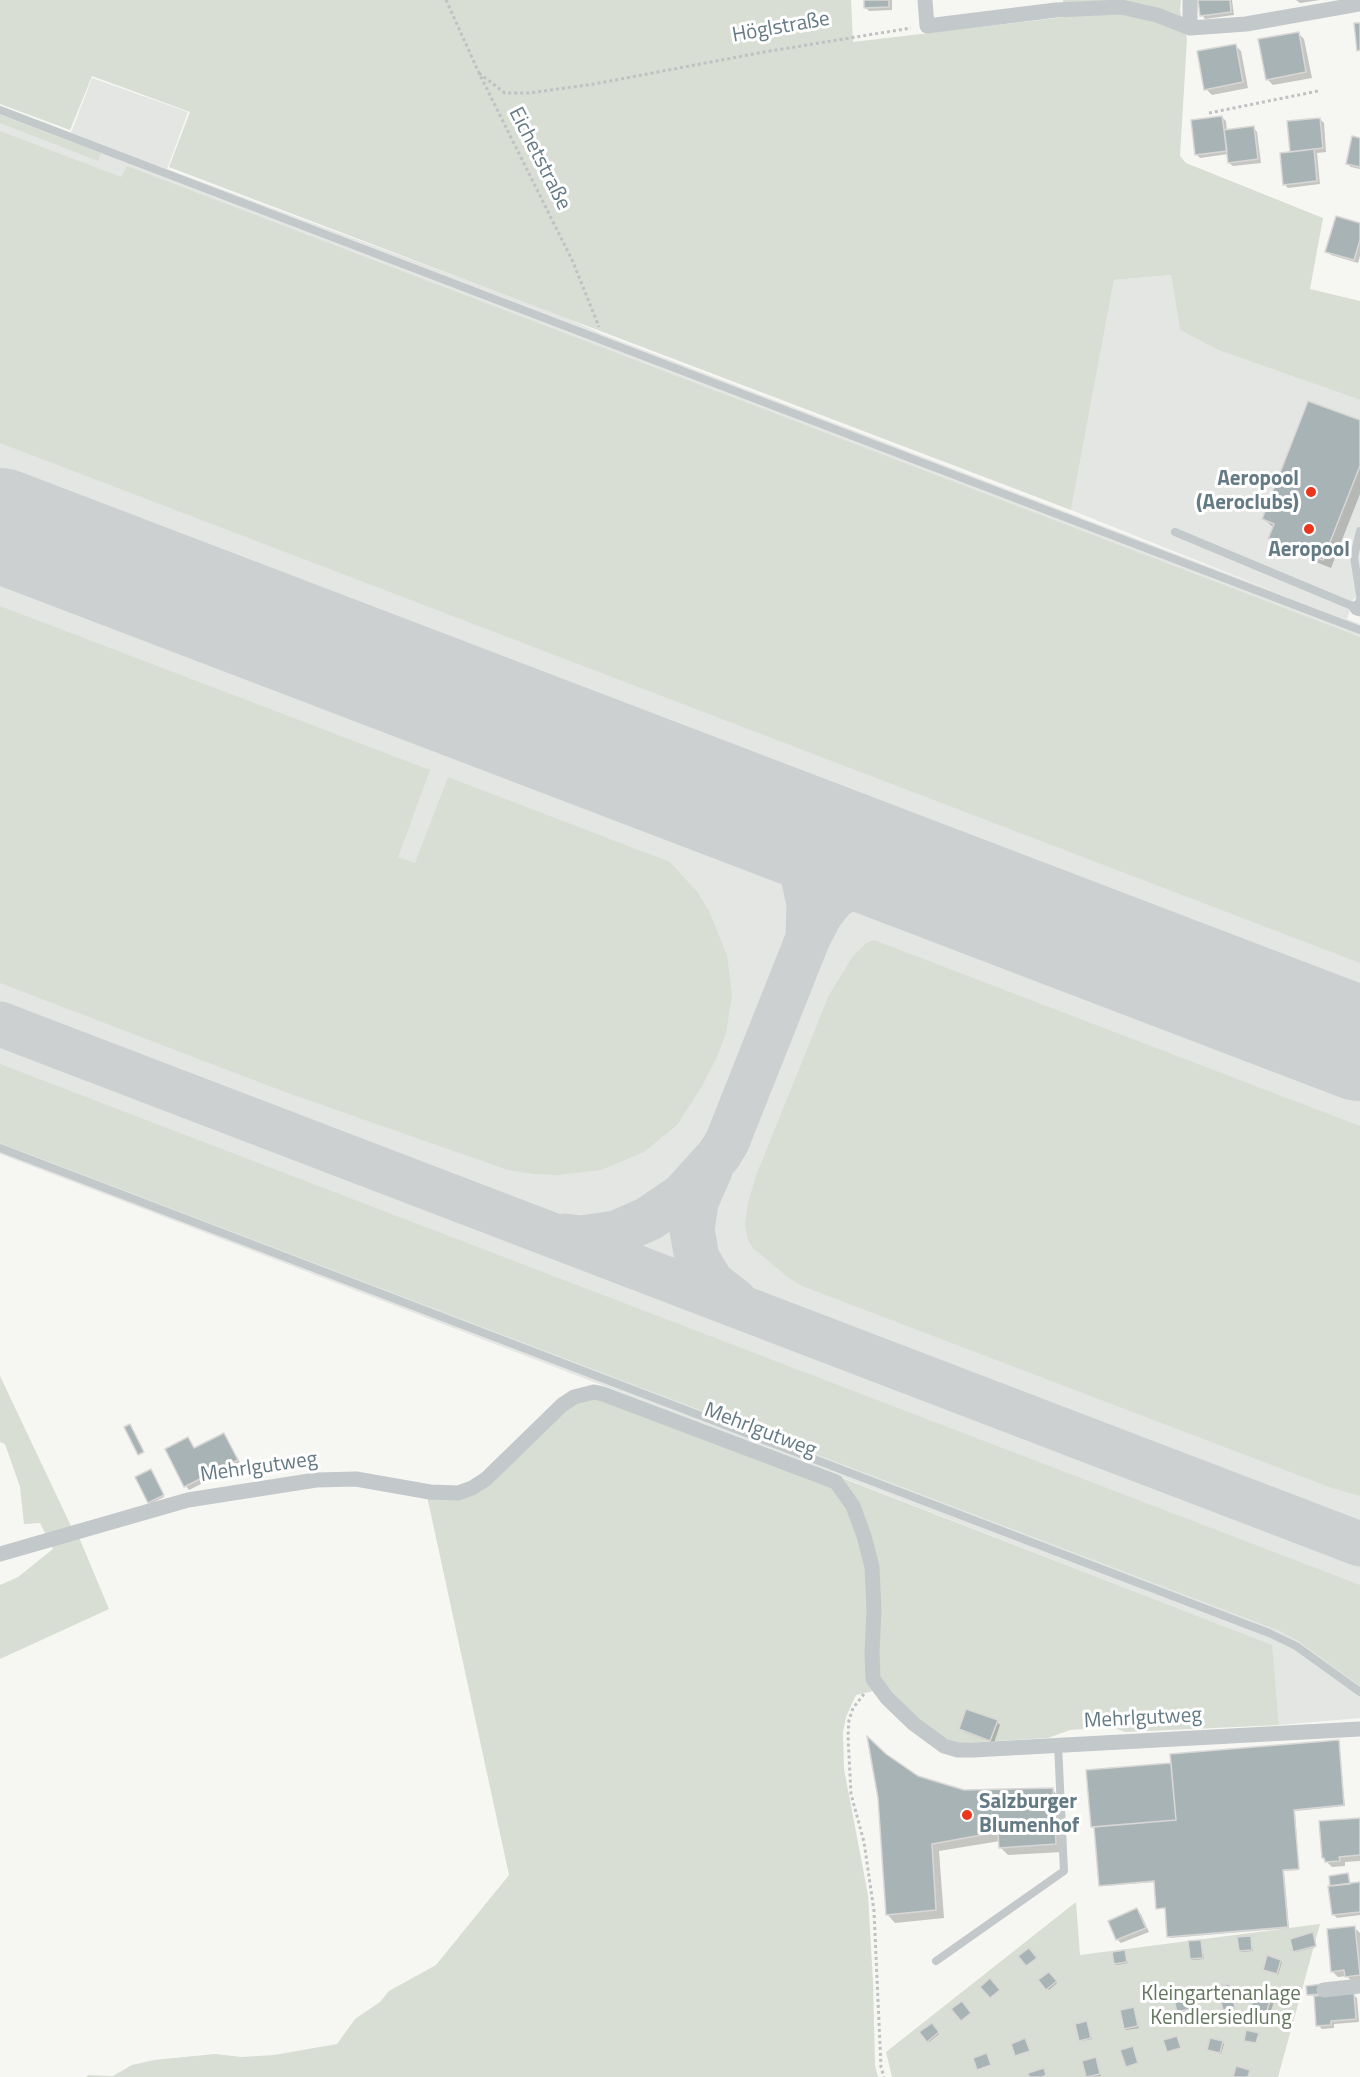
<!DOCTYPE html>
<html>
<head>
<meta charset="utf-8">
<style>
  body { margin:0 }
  canvas { display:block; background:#f6f6f3 }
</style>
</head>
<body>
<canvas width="1360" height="2077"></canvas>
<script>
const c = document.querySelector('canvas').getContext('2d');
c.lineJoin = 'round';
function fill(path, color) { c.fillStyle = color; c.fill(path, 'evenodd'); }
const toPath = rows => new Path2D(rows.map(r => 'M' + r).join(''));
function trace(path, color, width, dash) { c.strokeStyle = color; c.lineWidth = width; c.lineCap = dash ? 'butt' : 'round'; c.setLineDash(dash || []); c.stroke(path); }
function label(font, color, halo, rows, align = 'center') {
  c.font = font + ' "Titillium Web",sans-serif'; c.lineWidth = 6; c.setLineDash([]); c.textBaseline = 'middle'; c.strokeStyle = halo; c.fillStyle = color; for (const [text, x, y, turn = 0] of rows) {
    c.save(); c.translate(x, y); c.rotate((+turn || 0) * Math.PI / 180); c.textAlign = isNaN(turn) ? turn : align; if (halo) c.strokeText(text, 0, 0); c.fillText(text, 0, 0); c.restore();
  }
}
fill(toPath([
  [92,78,188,112,167,169,560,315,602,334,1278,593,1071,510,1114,280,1171,275,1180,330,1218,350,1360,400,1360,599,1354,598,1347,619,1360,624,1360,1718,1279,1725,1271,1645,836,1475,0,1154,0,106,71,133]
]), '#e4e6e4');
fill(toPath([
  [0,0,851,0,853,42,1065,17,1063,0,1181,0,1180,11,1187,39,1180,156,1186,163,1323,218,1310,289,1360,301,1360,400,1218,350,1180,330,1171,275,1114,280,1071,510,169,167,190,112,92,76,70,130,0,104],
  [0,115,101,153,98,161,0,123],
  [0,131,121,177,127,166,1360,637,1360,963,0,443],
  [0,606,430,770,398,857,415,863,448,777,670,862,698,893,709,911,727,955,732,995,726,1033,717,1057,702,1086,677,1125,644,1152,601,1170,557,1175,534,1174,508,1170,285,1092,0,983],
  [874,940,1360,1126,1360,1496,1332,1488,802,1286,789,1278,753,1248,748,1240,745,1225,748,1202,757,1173,829,995,853,956,866,943],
  [0,1064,1360,1585,1360,1686,1298,1641,1280,1631,0,1143],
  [0,1376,72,1528,78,1535,109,1609,0,1659,0,1585,18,1577,53,1549,40,1523,24,1524,20,1487,5,1444,0,1442],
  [594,1396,842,1478,1272,1645,1279,1725,1125,1732,1112,1727,1070,1730,1048,1738,961,1743,944,1738,909,1711,887,1688,856,1695,846,1717,843,1732,844,1769,868,1895,873,1982,875,2065,878,2077,86,2077,88,2075,113,2076,132,2065,154,2060,215,2054,242,2057,274,2055,337,2044,355,2019,380,2002,389,1991,436,1965,509,1875,427,1496,463,1497,576,1399],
  [1076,1902,1080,1955,1320,1924,1278,2077,892,2077,886,2052]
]), '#d8ded3');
fill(toPath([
  [865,0,892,0,892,10,869,11,865,7],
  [1199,0,1232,0,1234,15,1205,19,1202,15],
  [1296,0,1320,0,1300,3],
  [1298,33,1304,39,1312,78,1273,85,1267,79],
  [1235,45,1241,51,1248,88,1212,95,1206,89],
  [1222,117,1226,121,1227,131,1254,128,1257,132,1261,163,1233,166,1229,163,1228,154,1200,158,1196,154],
  [1320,119,1324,123,1326,152,1317,153,1320,184,1288,188,1284,184,1291,153],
  [1360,140,1360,169,1351,167,1347,164],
  [1360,224,1360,256,1358,263,1331,255,1327,251],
  [1360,423,1360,494,1331,568,1278,547,1270,539,1274,528,1264,519],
  [224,1435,241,1464,189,1490,186,1486,167,1450,188,1439,195,1449],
  [152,1472,164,1497,150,1504,149,1502],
  [997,1722,1000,1725,994,1743,964,1732,961,1728],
  [1338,1741,1345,1806,1295,1811,1299,1870,1284,1871,1289,1928,1170,1938,1166,1909,1158,1908,1156,1882,1102,1886,1101,1885,1096,1830,1092,1826,1173,1764],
  [885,1755,917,1777,964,1791,1052,1789,1060,1798,1063,1852,1008,1855,1000,1847,1000,1841,939,1851,944,1918,895,1923,887,1914],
  [1360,1819,1360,1861,1345,1862,1345,1866,1332,1867,1326,1861],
  [1348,1875,1350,1885,1360,1884,1360,1915,1337,1918,1333,1914],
  [1137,1910,1141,1914,1149,1932,1121,1943,1118,1940,1110,1922],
  [1354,1927,1360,1933,1360,1981,1352,1982,1347,1976,1338,1977,1332,1971],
  [1313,1936,1316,1947,1296,1952,1295,1951],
  [1250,1937,1253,1951,1242,1952,1240,1951],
  [1201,1941,1204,1959,1193,1960,1191,1959],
  [1124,1951,1128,1963,1117,1965,1115,1964],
  [1281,1961,1282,1962,1278,1975,1265,1970],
  [1049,1974,1057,1983,1049,1990,1040,1980],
  [1229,1986,1235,2008,1226,2010,1224,2009],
  [1308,1987,1353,1994,1357,1998,1359,2022,1334,2024,1334,2028,1322,2029,1318,2025,1316,1996,1308,1995],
  [1271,1995,1275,1999,1269,2016,1256,2012,1252,2008],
  [1187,1999,1191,2010,1180,2013,1178,2012],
  [1134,2009,1139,2028,1126,2030,1125,2029],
  [1087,2023,1092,2039,1081,2041,1080,2040],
  [931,2025,939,2034,929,2042,921,2033],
  [1222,2042,1224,2044,1221,2054,1209,2050],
  [1095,2059,1101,2076,1087,2077,1084,2062]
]), '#0003');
trace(toPath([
  [748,810,775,827,794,850,803,876,809,904,808,938],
  [0,1024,1360,1544],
  [710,1170,696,1202,692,1230,697,1258,712,1283,735,1301],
  [565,1236,581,1238,616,1233,648,1219,682,1196,719,1155,727,1142,808,938,821,913,834,897,859,882,880,875,905,870]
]), '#ccd0d0', 45);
trace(toPath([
  [0,525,1360,1044]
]), '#ccd0d0', 114);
const building = toPath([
  [864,0,889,0,889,7,864,8,864,0],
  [1198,0,1230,0,1231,12,1200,16,1198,0],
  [1354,23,1360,23,1360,50,1357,51,1354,23],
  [1299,32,1306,72,1266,80,1258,39,1299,32],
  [1236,44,1243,82,1204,90,1197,51,1236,44],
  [1222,116,1227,151,1195,155,1191,120,1222,116],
  [1320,118,1323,148,1290,152,1287,121,1320,118],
  [1254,126,1258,159,1228,163,1224,130,1254,126],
  [1352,136,1360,138,1360,167,1346,164,1352,136],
  [1314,149,1317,181,1283,185,1280,153,1314,149],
  [1336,216,1360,223,1360,240,1354,260,1325,252,1336,216],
  [1308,401,1360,420,1360,466,1323,560,1268,539,1274,524,1262,519,1308,401],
  [130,1424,144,1452,138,1455,124,1427,130,1424],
  [224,1433,238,1460,184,1487,165,1449,188,1437,194,1448,224,1433],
  [151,1469,164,1495,148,1503,135,1477,151,1469],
  [966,1709,998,1720,990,1741,959,1729,966,1709],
  [867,1736,886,1754,918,1776,964,1790,1053,1788,1056,1844,999,1848,998,1832,932,1844,936,1910,886,1915,878,1798,867,1736],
  [1339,1740,1344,1805,1294,1810,1299,1869,1283,1870,1288,1927,1167,1937,1165,1908,1156,1909,1154,1881,1099,1886,1094,1827,1176,1820,1170,1754,1339,1740],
  [1171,1763,1176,1820,1091,1827,1086,1770,1171,1763],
  [1360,1818,1360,1855,1339,1857,1340,1861,1325,1862,1324,1858,1322,1858,1319,1821,1360,1818],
  [1348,1873,1350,1884,1330,1886,1329,1876,1348,1873],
  [1360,1882,1360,1912,1332,1915,1328,1886,1360,1882],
  [1137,1908,1146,1928,1116,1940,1108,1921,1137,1908],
  [1355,1926,1360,1975,1345,1977,1344,1970,1331,1972,1327,1929,1355,1926],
  [1313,1932,1316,1946,1293,1952,1290,1939,1313,1932],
  [1251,1936,1252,1950,1239,1951,1237,1937,1251,1936],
  [1201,1940,1203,1958,1190,1959,1188,1941,1201,1940],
  [1029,1948,1037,1958,1026,1966,1018,1956,1029,1948],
  [1125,1950,1127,1962,1114,1964,1112,1952,1125,1950],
  [1267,1955,1281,1960,1277,1974,1263,1970,1267,1955],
  [1049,1972,1057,1981,1046,1990,1038,1980,1049,1972],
  [990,1978,1000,1990,990,1998,980,1987,990,1978],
  [1229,1984,1235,2007,1223,2010,1217,1987,1229,1984],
  [1322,1984,1323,1994,1307,1995,1306,1986,1322,1984],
  [1257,1989,1272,1994,1266,2014,1250,2009,1257,1989],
  [1354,1993,1356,2019,1331,2021,1331,2025,1316,2026,1314,1996,1354,1993],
  [1187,1997,1190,2009,1177,2012,1174,2000,1187,1997],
  [962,2001,971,2013,961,2021,951,2009,962,2001],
  [1134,2007,1138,2026,1124,2029,1120,2010,1134,2007],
  [1087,2021,1091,2038,1079,2041,1075,2024,1087,2021],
  [932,2023,939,2032,927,2042,919,2032,932,2023],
  [1246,2030,1259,2033,1256,2043,1244,2041,1246,2030],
  [1177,2036,1181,2048,1167,2052,1163,2040,1177,2036],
  [1025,2038,1030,2051,1015,2056,1011,2044,1025,2038],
  [1210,2038,1223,2041,1220,2053,1207,2050,1210,2038],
  [1133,2046,1138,2063,1126,2067,1120,2050,1133,2046],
  [987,2053,991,2065,977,2070,973,2058,987,2053],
  [1096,2057,1100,2074,1086,2077,1082,2061,1096,2057],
  [1236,2066,1250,2070,1248,2077,1233,2077,1236,2066],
  [1044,2068,1046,2075,1042,2077,1029,2077,1028,2073,1044,2068]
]);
fill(building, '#a8b3b6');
trace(building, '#d8d7d5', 1.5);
trace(toPath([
  [446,0,479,73,573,262,599,327],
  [479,73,505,93,529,93,594,84,764,52,911,28],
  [1209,113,1318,91],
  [864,1694,853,1708,849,1720,848,1736,851,1794,864,1842,874,1911,881,2067,884,2077]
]), '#bfc1c3', 3, [3, 3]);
trace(toPath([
  [0,110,1360,630],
  [1360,531,1354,557,1360,595],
  [1175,532,1357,608,1360,599],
  [0,1148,1269,1633,1296,1646,1360,1692],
  [936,1961,1064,1871,1058,1745]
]), '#c3c8ca', 8);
trace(toPath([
  [925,0,927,26,1056,10,1121,7,1157,15,1190,28,1246,24,1360,4],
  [1190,0,1190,28],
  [1357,608,1360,609],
  [0,1554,188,1500,316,1480,356,1479,430,1492,458,1493,472,1488,486,1479,562,1405,574,1397,594,1392,603,1394,836,1482,853,1506,864,1536,872,1567,874,1610,872,1653,873,1679,887,1698,914,1724,944,1746,958,1750,973,1750,1360,1729],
  [1324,1990,1360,1986]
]), '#c3c8ca', 15);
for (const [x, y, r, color] of [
  [1311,492,6,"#ec351d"],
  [1309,529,6,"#ec351d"],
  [967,1815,6,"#ec351d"]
]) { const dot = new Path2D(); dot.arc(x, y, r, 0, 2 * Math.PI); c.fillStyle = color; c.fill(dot); trace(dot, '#fff', 2); }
label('21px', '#647a85', '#fff', [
  ["Höglstraße",781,28,-10],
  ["Eichetstraße",539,159,63],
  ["Mehrlgutweg",760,1431,21],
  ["Mehrlgutweg",259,1468,-8],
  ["Mehrlgutweg",1143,1719,-3]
]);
label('bold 21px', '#647a85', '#fff', [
  ["Aeropool",1299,480],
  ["(Aeroclubs)",1299,504],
  ["Aeropool",1309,551,"center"],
  ["Salzburger",979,1803,"left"],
  ["Blumenhof",979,1827,"left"]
], 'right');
label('21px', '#66775f', '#fff', [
  ["Kleingartenanlage",1221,1995],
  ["Kendlersiedlung",1221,2019]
]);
</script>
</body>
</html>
